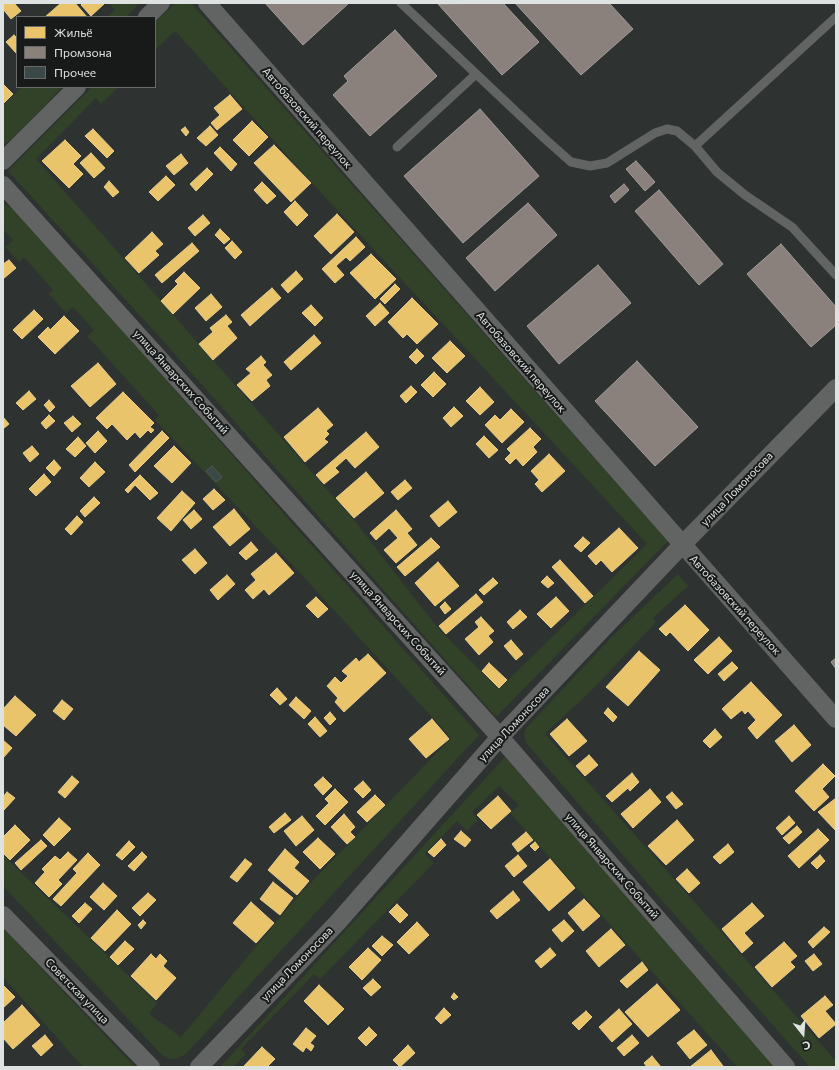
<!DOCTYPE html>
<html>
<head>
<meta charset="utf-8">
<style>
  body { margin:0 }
  #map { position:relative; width:839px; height:1070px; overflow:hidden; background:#2e3230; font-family:Commissioner,sans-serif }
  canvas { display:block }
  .frame { position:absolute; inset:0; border:4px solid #dee3e2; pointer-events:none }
  .legend { position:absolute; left:16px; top:16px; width:140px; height:72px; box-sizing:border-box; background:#171a19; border:1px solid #676a69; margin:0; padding:5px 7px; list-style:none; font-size:12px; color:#dee3e2 }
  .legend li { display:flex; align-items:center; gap:8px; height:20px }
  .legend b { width:20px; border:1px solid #676a69 }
  .north { position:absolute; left:783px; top:1014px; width:40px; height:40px; -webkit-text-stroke:3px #171a19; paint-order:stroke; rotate:163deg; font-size:11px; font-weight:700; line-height:16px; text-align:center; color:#dee3e2 }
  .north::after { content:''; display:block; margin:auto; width:14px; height:18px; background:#dee3e2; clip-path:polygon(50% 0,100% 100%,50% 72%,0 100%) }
</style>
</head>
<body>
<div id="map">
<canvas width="839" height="1070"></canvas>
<div class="frame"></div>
<ul class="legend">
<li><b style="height:11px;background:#e9c46a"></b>Жильё</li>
<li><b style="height:11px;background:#8a817c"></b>Промзона</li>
<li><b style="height:11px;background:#3a4948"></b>Прочее</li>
</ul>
<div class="north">С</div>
</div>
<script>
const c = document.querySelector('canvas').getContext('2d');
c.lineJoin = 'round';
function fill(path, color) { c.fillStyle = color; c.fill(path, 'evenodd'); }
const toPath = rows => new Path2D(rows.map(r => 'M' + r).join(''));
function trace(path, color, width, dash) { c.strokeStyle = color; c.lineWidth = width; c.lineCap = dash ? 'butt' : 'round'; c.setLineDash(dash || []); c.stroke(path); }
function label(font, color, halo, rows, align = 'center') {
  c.font = font + ' Commissioner,sans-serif'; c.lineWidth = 4; c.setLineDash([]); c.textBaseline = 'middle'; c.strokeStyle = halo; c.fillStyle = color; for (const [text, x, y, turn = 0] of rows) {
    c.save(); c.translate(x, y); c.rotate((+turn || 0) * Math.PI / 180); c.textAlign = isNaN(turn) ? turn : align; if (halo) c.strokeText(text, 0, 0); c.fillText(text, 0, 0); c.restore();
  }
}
fill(toPath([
  [109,3,139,3,127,17,107,17,115,10],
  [175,3,191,3,668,541,496,717,165,343,8,171,92,87,118,87,101,104,96,98,36,159,354,520,437,627,499,689,647,544,313,184,175,31,155,50,155,23],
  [22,87,62,87,14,138,3,144,3,105],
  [3,203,17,211,479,735,186,1054,177,1059,170,1059,162,1055,3,886,3,855,157,1003,149,1014,181,1037,297,897,451,738,299,572,155,420,159,415,87,336,94,330,73,307,66,313,49,294,53,290,24,257,19,262,5,247,13,240,3,229],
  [678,574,688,586,653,618,656,622,592,690,545,734,836,1061,836,1067,810,1067,673,913,526,743,524,735,526,728,612,637],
  [505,757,775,1067,737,1067,510,813,519,805,499,786,472,812,478,820,467,831,457,821,425,854,434,863,320,979,314,974,295,994,241,1049,246,1054,233,1067,220,1067],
  [3,928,135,1067,83,1067,3,977]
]), '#314228');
const homes = toPath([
  [3,3,14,3,21,11,11,19,3,9,3,3],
  [61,3,75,3,87,17,45,17,61,3],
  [83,3,102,3,104,4,91,16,81,5,83,3],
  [14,35,17,38,17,54,6,42,14,35],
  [3,84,13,94,3,104,3,84],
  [230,95,242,109,217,130,211,123,220,115,214,108,230,95],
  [252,121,268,137,249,156,233,140,252,121],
  [210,126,218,135,206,146,197,138,210,126],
  [185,127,189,132,186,136,181,130,185,127],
  [93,129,114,151,107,158,85,136,93,129],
  [65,140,81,156,73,164,83,174,69,188,42,161,65,140],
  [274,145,311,183,291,202,254,163,274,145],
  [220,147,237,164,231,171,214,153,220,147],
  [91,153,105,168,94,178,80,163,91,153],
  [181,154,188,163,174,175,166,166,181,154],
  [207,168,213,174,196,191,190,184,207,168],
  [166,176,175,185,158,201,149,192,166,176],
  [109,181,119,192,113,197,104,187,109,181],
  [262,182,276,196,267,204,254,190,262,182],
  [295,201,308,215,297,226,284,212,295,201],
  [337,214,354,232,331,254,314,236,337,214],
  [203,215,210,223,195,236,188,228,203,215],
  [220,229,230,239,224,244,215,235,220,229],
  [152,232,163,244,155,251,159,255,139,273,125,258,152,232],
  [356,237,365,247,350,261,346,257,336,266,344,275,335,283,322,269,356,237],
  [232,241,242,252,235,259,225,248,232,241],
  [192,243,199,251,162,283,155,275,192,243],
  [371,254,396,279,375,299,350,273,371,254],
  [9,260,16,268,3,279,3,264,9,260],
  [296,271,303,279,288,293,281,285,296,271],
  [184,272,200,288,173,314,161,301,178,284,175,281,184,272],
  [395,284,400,289,385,304,380,299,395,284],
  [272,288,281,298,250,326,241,315,272,288],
  [211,294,222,307,206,321,195,308,211,294],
  [412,298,438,324,417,344,407,334,403,338,388,322,412,298],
  [380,303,389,313,375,326,366,316,380,303],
  [311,305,323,318,315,326,302,313,311,305],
  [34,310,43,319,22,339,13,330,34,310],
  [226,315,232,322,227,326,237,338,213,360,199,344,213,332,210,328,226,315],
  [64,316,79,331,55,354,38,337,48,327,50,330,64,316],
  [314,335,321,343,291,370,284,362,314,335],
  [450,341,465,356,447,373,432,358,450,341],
  [417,349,424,356,416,364,409,357,417,349],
  [261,356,266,362,263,365,272,375,266,380,270,386,252,401,237,385,251,373,246,369,261,356],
  [98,363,116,384,90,407,71,386,98,363],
  [434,372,446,384,433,397,421,385,434,372],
  [411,386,417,392,406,403,400,396,411,386],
  [480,387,494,402,480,415,466,401,480,387],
  [29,391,36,399,23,410,16,403,29,391],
  [123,392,154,423,150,427,154,430,151,433,148,430,140,438,135,432,127,440,112,424,107,429,96,418,123,392],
  [49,400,55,407,50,412,44,405,49,400],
  [454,407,463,416,451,427,443,418,454,407],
  [318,408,333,425,326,431,329,434,324,439,328,442,305,462,284,437,318,408],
  [511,409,524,422,502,443,485,425,495,415,500,420,511,409],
  [49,415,55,421,46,429,41,423,49,415],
  [73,416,81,424,72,432,64,423,73,416],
  [3,417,9,424,3,429,3,417],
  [530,428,541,439,533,447,537,452,523,466,516,458,510,464,505,459,511,453,507,449,530,428],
  [98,431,107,441,95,453,86,443,98,431],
  [162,431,169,438,135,472,129,465,162,431],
  [366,432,379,447,355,468,346,458,335,468,339,472,324,484,316,475,366,432],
  [484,436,498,450,489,458,476,444,484,436],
  [78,437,86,446,75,457,66,449,78,437],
  [32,446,39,454,30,462,23,453,32,446],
  [174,446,191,463,172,483,154,466,174,446],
  [549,454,565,471,542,492,535,484,539,480,531,471,549,454],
  [54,460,61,468,54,476,46,468,54,460],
  [95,462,105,472,89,487,80,478,95,462],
  [366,472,384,493,354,518,336,498,366,472],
  [44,474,51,482,36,496,29,489,44,474],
  [140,475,158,493,150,500,135,485,128,493,125,490,140,475],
  [405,480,412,488,398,500,391,492,405,480],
  [214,489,225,500,213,510,203,499,214,489],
  [182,491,195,503,171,531,157,518,182,491],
  [94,497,100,503,85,517,80,511,94,497],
  [448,501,457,512,439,527,430,516,448,501],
  [234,509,250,529,230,546,213,527,234,509],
  [194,510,202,519,191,529,183,520,194,510],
  [396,510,412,529,407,533,417,545,396,563,384,550,398,538,389,528,376,540,370,533,396,510],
  [77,516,83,522,71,535,65,529,77,516],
  [619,528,638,548,612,572,601,560,596,565,588,556,619,528],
  [583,537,590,543,581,552,574,546,583,537],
  [431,538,440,547,405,576,397,567,431,538],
  [251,542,258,550,246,560,239,553,251,542],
  [195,549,207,563,195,574,182,560,195,549],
  [276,553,294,573,269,595,264,589,253,599,245,590,256,580,251,574,276,553],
  [560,560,593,596,585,603,552,567,560,560],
  [438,562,459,586,435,606,415,583,438,562],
  [227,575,235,584,218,600,210,590,227,575],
  [547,576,554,583,548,588,541,582,547,576],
  [493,578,498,583,484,595,479,590,493,578],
  [476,594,483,602,446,634,439,626,476,594],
  [316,597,328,609,318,618,306,606,316,597],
  [556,597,569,611,551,628,537,614,556,597],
  [445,602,451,609,445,614,440,607,445,602],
  [685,605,709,630,688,651,670,632,666,636,659,629,685,605],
  [520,610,527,617,513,629,507,622,520,610],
  [481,617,494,631,488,636,493,642,479,655,465,639,479,627,475,622,481,617],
  [719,637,732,651,708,674,694,660,719,637],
  [511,640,523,654,516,660,504,646,511,640],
  [639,651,660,670,628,706,606,687,639,651],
  [368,654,386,673,344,712,335,702,338,698,327,686,335,677,341,683,348,676,342,671,356,658,359,662,368,654],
  [732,662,738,668,724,681,718,674,732,662],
  [489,663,507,680,499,688,482,671,489,663],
  [751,682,782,715,757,739,748,728,756,720,748,711,745,714,742,710,731,719,722,709,751,682],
  [277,688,287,699,280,705,270,695,277,688],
  [15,696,36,715,16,736,3,725,3,709,15,696],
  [296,697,311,711,304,719,289,705,296,697],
  [62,700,73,709,64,720,53,711,62,700],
  [608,708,617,717,613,722,604,713,608,708],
  [330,712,336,719,330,725,324,718,330,712],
  [315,717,327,731,320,737,308,724,315,717],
  [432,719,449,739,426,758,409,739,432,719],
  [567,719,587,741,569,756,550,734,567,719],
  [794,725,811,745,792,762,775,741,794,725],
  [715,729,722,737,710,748,703,741,715,729],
  [3,740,12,748,3,758,3,740],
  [589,755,598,765,585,776,576,766,589,755],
  [823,764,835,776,822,789,829,797,814,811,795,791,823,764],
  [632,773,639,782,630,791,628,788,612,802,606,796,632,773],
  [72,776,79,782,65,798,58,792,72,776],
  [323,777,332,786,323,795,314,785,323,777],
  [363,781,371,790,363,798,354,789,363,781],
  [335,789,348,802,325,825,316,816,329,803,325,799,335,789],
  [650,789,661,802,633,828,621,814,650,789],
  [7,792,15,798,4,810,3,797,7,792],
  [672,792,683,804,676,809,666,797,672,792],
  [375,795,385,805,367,822,357,812,375,795],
  [498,796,511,811,491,829,477,815,498,796],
  [836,798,836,831,818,812,836,798],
  [285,813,291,820,274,833,269,827,285,813],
  [344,814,355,827,350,832,355,837,347,844,331,827,344,814],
  [302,816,314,830,296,846,284,831,302,816],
  [789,816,795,823,782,835,776,828,789,816],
  [59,818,71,829,54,846,43,835,59,818],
  [677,820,694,840,666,865,648,846,677,820],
  [15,825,30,840,10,860,3,853,3,837,15,825],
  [797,826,802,832,789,844,783,838,797,826],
  [818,829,829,840,799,868,788,856,818,829],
  [461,831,471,840,465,847,454,839,461,831],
  [526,832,533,840,518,852,512,844,526,832],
  [318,838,335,854,320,869,303,852,318,838],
  [441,839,446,845,434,857,428,852,441,839],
  [41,840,47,846,21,870,15,863,41,840],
  [129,841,135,847,122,860,116,855,129,841],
  [535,842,539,847,535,851,530,846,535,842],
  [728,844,734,852,720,864,713,857,728,844],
  [285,849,299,862,294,868,309,881,297,895,268,870,285,849],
  [68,852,77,860,58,880,62,884,49,897,35,883,45,872,42,869,55,856,60,860,68,852],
  [142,852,147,857,134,871,128,866,142,852],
  [88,853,100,865,61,906,53,899,77,873,73,869,88,853],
  [518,855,527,866,514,877,505,866,518,855],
  [820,855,825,861,817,869,811,863,820,855],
  [245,859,252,864,237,882,230,877,245,859],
  [550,859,575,888,549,911,523,882,550,859],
  [687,869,700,883,689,893,676,879,687,869],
  [273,882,293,898,280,915,260,899,273,882],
  [103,883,117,896,104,910,90,897,103,883],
  [513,891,520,900,497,919,490,911,513,891],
  [148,893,156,900,140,916,132,908,148,893],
  [584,899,600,916,583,931,568,913,584,899],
  [251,902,274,923,256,943,233,923,251,902],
  [85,903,92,909,79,923,72,916,85,903],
  [752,903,764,916,744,933,753,943,742,953,722,929,752,903],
  [397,904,408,915,400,923,389,912,397,904],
  [117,910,131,924,105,951,91,938,117,910],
  [143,920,146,923,141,929,138,925,143,920],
  [564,920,574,931,562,942,552,930,564,920],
  [417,922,429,935,409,954,397,942,417,922],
  [824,927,830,932,813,948,808,942,824,927],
  [611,929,625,945,599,967,586,951,611,929],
  [382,936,393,945,382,956,372,946,382,936],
  [125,941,134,949,118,965,110,957,125,941],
  [784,942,797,956,790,962,795,967,772,987,755,967,784,942],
  [368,948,381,960,362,980,349,967,368,948],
  [550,948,556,955,541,968,535,961,550,948],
  [151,954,156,959,160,954,167,961,163,966,176,978,156,1000,131,976,151,954],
  [814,954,822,964,813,971,805,961,814,954],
  [642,962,648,970,627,988,620,981,642,962],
  [373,979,381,987,371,996,363,988,373,979],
  [657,984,680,1010,648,1037,625,1012,657,984],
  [3,985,15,997,3,1008,3,985],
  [319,985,344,1009,328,1025,304,1001,319,985],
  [454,993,458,997,454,1000,451,997,454,993],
  [825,996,833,1005,825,1011,836,1024,819,1038,801,1016,825,996],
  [22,1005,40,1025,13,1049,3,1038,3,1023,22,1005],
  [444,1008,451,1015,441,1024,435,1018,444,1008],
  [619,1009,632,1024,612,1042,599,1027,619,1009],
  [586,1011,592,1017,579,1030,572,1023,586,1011],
  [369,1027,377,1035,366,1046,358,1038,369,1027],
  [306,1028,316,1036,310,1043,314,1046,311,1051,306,1047,303,1052,293,1044,306,1028],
  [694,1030,707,1045,690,1059,677,1043,694,1030],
  [45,1035,53,1045,41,1056,32,1046,45,1035],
  [632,1035,639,1043,624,1056,617,1048,632,1035],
  [408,1045,415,1053,400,1067,393,1060,408,1045],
  [262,1047,275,1059,267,1067,243,1067,262,1047],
  [711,1050,723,1066,721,1067,690,1067,711,1050],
  [652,1056,661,1067,647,1067,644,1063,652,1056]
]);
fill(homes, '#e9c46a');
trace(homes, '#e6cd8e', 1);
const industry = toPath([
  [265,3,349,3,303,45,265,3],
  [503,3,539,42,502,75,438,4,503,3],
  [515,3,609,3,633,29,581,75,515,3],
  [395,30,437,76,370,136,333,95,348,81,344,76,395,30],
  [480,109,539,176,463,243,404,176,480,109],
  [636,161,655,182,645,191,626,169,636,161],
  [624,184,629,190,615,203,610,196,624,184],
  [659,190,723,264,699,285,635,211,659,190],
  [528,203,557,235,495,291,466,258,528,203],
  [781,244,836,307,836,325,811,347,747,274,781,244],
  [598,265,631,303,559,364,527,326,598,265],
  [637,361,698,427,655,466,595,401,637,361],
  [836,658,836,669,831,662,836,658]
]);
fill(industry, '#8a817c');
trace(industry, '#a39e9b', 1);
const building = toPath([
  [212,466,222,477,216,482,206,471,212,466]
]);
fill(building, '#3a4948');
trace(building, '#535756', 1);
trace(toPath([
  [401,3,544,138,571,162,590,166,607,163,655,133,667,129,677,131,695,146,717,172,745,195,792,227,836,275],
  [695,146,836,17],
  [397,147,476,74]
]), '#626463', 9);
trace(toPath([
  [207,3,836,719],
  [147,17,161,3],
  [3,161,77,87],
  [3,185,500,737,786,1067],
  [3,915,151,1067],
  [199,1067,338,922,500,737,682,545,836,388]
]), '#626463', 18);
label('11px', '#dee3e2', '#171a19', [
  ["Автобазовский переулок",307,118,49],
  ["Автобазовский переулок",521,362,49],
  ["улица Январских Событий",181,382,48],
  ["улица Ломоносова",737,489,-46],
  ["Автобазовский переулок",735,605,48],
  ["улица Январских Событий",398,623,48],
  ["улица Ломоносова",514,724,-47],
  ["улица Январских Событий",612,866,49],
  ["улица Ломоносова",297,964,-46],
  ["Советская улица",77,991,46]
]);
</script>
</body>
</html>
